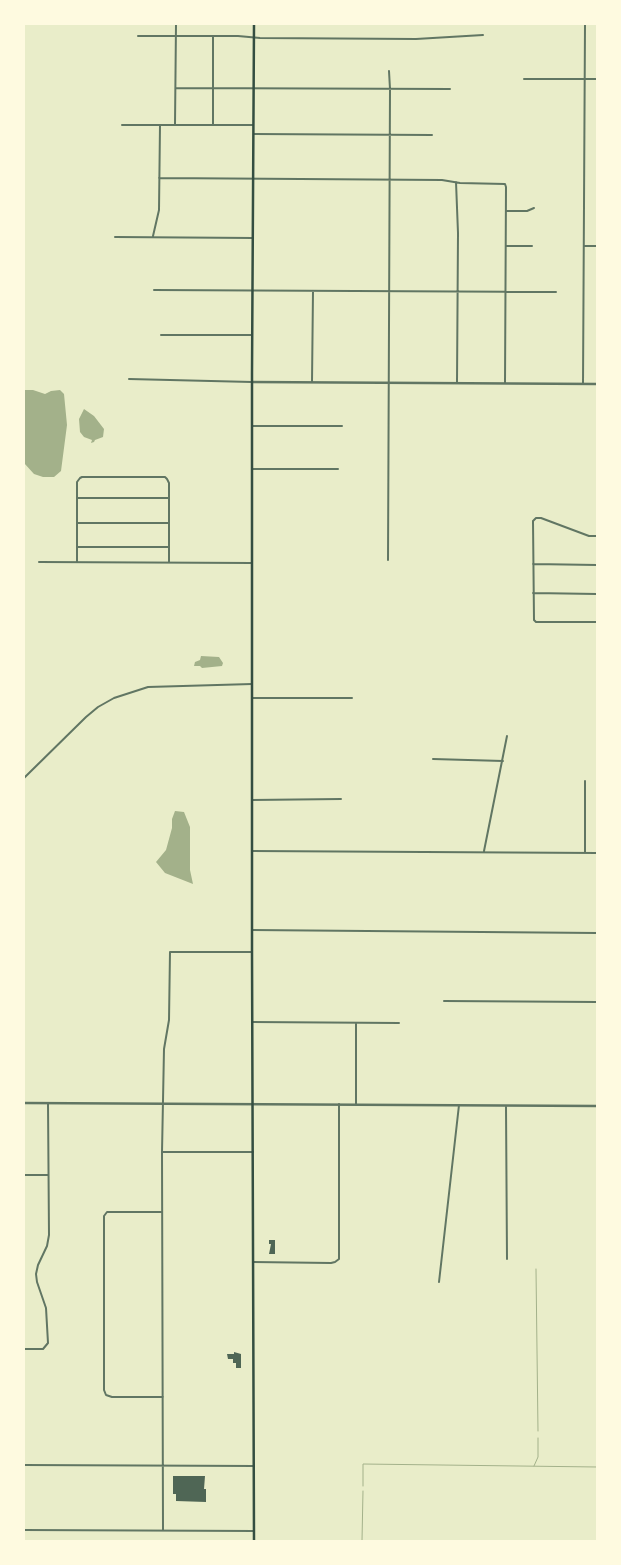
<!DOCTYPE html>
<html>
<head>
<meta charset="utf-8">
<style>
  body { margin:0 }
  #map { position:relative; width:621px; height:1565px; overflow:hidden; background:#e9edc9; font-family:Inter,sans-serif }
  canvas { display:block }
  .frame { position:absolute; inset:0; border:25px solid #fefae0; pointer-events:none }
</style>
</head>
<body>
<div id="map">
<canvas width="621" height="1565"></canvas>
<div class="frame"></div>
</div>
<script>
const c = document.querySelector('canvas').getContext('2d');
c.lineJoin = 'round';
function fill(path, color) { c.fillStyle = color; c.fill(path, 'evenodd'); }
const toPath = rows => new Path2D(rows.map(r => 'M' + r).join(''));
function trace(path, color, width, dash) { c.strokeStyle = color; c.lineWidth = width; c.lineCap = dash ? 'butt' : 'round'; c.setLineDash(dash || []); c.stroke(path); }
fill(toPath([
  [24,390,33,390,45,394,51,391,60,390,64,394,67,425,61,471,54,477,43,477,34,474,24,463],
  [84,409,94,416,104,429,103,437,95,440,94,442,91,443,92,440,84,437,80,432,79,419],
  [201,656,219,657,223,663,222,666,202,668,200,666,194,666,195,662,200,660],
  [175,811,184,812,190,827,190,870,193,884,165,873,156,862,166,850,172,828,172,819]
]), '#a3b18a');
trace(toPath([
  [536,1269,538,1431],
  [534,1466,538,1457,538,1438],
  [363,1486,363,1464,597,1467],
  [362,1541,363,1491]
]), '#a3b18a', 1);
fill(toPath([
  [269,1240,275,1240,275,1254,269,1254,271,1244,269,1244],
  [234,1352,241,1354,241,1368,236,1368,236,1363,233,1363,233,1359,228,1359,227,1354,234,1354],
  [173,1476,205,1476,204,1489,206,1489,206,1502,176,1501,176,1494,173,1494]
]), '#4f6655');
trace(toPath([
  [138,36,238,36,260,38,416,39,483,35],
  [524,79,597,79],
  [176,88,450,89],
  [175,124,176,24],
  [213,124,213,36],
  [122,125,253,125],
  [254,134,432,135],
  [159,178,442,180,460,183,505,184,506,187,505,383],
  [456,182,458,233,457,382],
  [506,211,527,211,534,208],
  [153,236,159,210,160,125],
  [115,237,253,238],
  [506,246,532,246],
  [585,246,597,246],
  [154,290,556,292],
  [161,335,252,335],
  [129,379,252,382],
  [312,382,313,291],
  [583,384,585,24],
  [252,426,342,426],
  [253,469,338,469],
  [77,498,169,498],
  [77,523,169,523],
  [597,536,589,536,541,518,536,518,533,521,534,620,536,622,597,622],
  [77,547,169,547],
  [388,560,390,89,389,71],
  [39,562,252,563],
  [77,562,77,482,80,478,82,477,165,477,167,479,169,483,169,562],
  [533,564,597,565],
  [533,593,597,594],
  [252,698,352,698],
  [433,759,503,761],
  [24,778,86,717,98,707,114,698,148,687,252,684],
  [585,781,585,853],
  [252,800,341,799],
  [252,851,597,853],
  [484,851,507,736],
  [252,930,597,933],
  [444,1001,597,1002],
  [252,1022,399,1023],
  [356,1023,356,1104],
  [506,1107,507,1259],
  [162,1152,253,1152],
  [24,1175,48,1175],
  [162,1212,107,1212,104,1216,104,1390,106,1395,112,1397,163,1397],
  [253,1262,331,1263,335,1262,339,1259,339,1104],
  [439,1282,459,1105],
  [24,1349,43,1349,48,1343,46,1308,37,1282,36,1274,38,1265,47,1246,49,1235,48,1103],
  [24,1465,254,1466],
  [24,1530,254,1531],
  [163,1530,162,1152,164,1049,169,1020,170,952,252,952]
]), '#617663', 2);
trace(toPath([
  [252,382,597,384],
  [24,1103,597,1106]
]), '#617663', 2.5);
trace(toPath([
  [254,1541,252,952,252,373,254,24]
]), '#344e41', 2.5);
</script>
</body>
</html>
